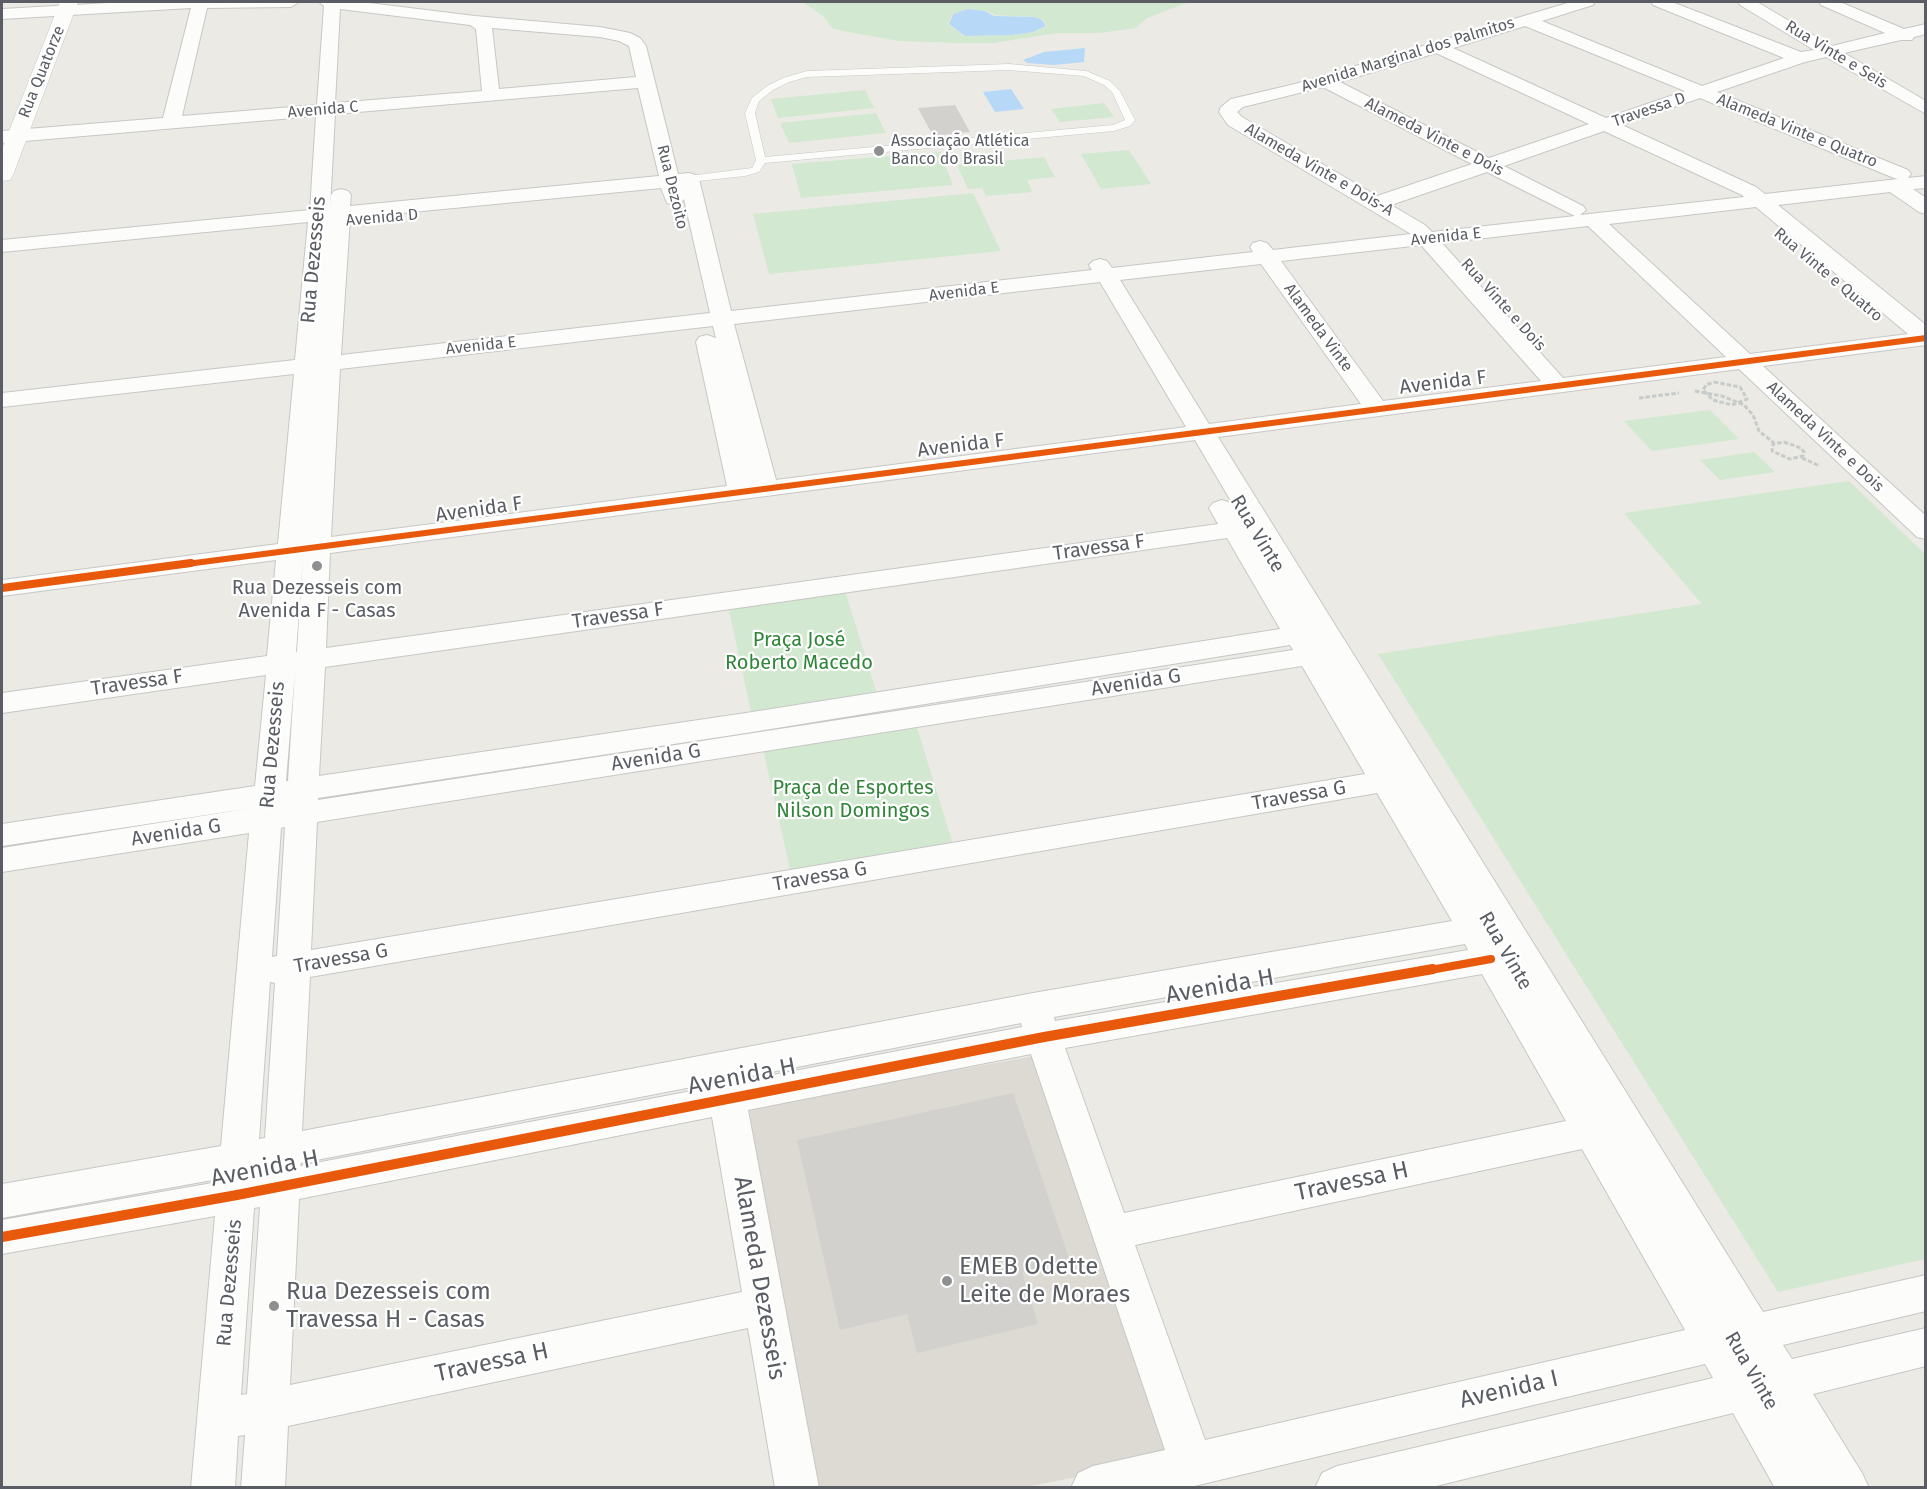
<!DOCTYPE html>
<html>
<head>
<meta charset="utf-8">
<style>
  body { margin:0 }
  #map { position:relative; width:1927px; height:1489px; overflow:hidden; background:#ebeae5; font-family:"Fira Sans",sans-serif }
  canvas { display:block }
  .frame { position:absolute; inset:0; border:3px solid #5a5e64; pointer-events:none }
</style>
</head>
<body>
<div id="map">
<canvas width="1927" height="1489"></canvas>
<div class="frame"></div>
</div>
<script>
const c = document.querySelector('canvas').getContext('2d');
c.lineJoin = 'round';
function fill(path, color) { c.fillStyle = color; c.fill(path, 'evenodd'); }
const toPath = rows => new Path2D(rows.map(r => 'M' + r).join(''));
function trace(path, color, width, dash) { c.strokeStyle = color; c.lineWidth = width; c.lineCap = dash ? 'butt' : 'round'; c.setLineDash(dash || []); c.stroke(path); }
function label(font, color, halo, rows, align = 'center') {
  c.font = font + ' "Fira Sans",sans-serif'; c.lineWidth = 4.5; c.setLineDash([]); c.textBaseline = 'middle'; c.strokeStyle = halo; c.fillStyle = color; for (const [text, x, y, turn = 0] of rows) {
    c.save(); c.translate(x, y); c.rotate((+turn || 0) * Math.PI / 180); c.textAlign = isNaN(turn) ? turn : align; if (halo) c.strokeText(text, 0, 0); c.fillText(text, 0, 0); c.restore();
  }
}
fill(toPath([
  [1040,1055,1179,1456,1027,1487,807,1487,749,1107]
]), '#dcdad3');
fill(toPath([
  [803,2,1189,2,1147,18,1136,28,1099,33,1057,33,993,43,959,43,899,41,843,31,832,28,824,17],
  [968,9,986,11,995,15,1034,17,1043,20,1047,26,1034,32,1013,35,964,36,948,24,952,14],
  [865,90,874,108,778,118,771,99],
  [1104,103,1114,117,1060,122,1051,109],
  [876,113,886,133,789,143,780,123],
  [1129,150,1151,184,1101,189,1081,154],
  [940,152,953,185,801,198,792,164],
  [1044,157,1055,177,1027,180,1032,192,986,196,982,188,968,189,957,165],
  [973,193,1001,251,769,274,753,214],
  [1710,410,1739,439,1652,451,1624,421],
  [1754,452,1775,472,1720,480,1700,460],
  [1849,481,1925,554,1925,1259,1778,1292,1378,654,1702,604,1624,513],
  [843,585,879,700,753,721,727,601],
  [914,718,956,854,793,882,761,741]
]), '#d2e8d0');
fill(toPath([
  [968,9,985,11,994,16,1034,17,1042,20,1046,26,1033,32,1012,35,965,36,949,24,953,14],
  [1085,48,1084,62,1054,65,1027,63,1023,60,1044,52],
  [1011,89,1024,109,995,112,983,92]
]), '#b7d8f7');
fill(toPath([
  [955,105,970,132,933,136,918,108],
  [1013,1093,1070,1261,1022,1272,1038,1324,917,1353,907,1314,840,1330,797,1140]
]), '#d2d1ce');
const service = toPath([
  [1009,64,1086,71,1110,81,1120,91,1135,120,1130,126,1114,131,765,163,759,172,745,176,689,182,684,179,689,176,752,168,756,160,745,113,752,98,767,86,783,78,807,71,1009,64],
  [1009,70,1084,76,1104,85,1112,92,1125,120,1113,125,765,157,755,113,759,101,773,90,789,82,807,77,1009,70]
]);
const minor = toPath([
  [126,2,299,2,291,7,207,8,182,116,317,105,324,6,319,2,361,2,475,16,600,27,630,33,640,38,646,46,678,174,689,173,696,175,699,179,731,311,1092,270,1089,265,1093,261,1100,259,1107,261,1112,268,1253,252,1250,247,1253,243,1260,241,1267,243,1273,250,1411,234,1228,125,1219,112,1221,107,1231,99,1295,84,1571,2,1595,2,1593,5,1542,21,1702,86,1784,58,1653,5,1651,2,1672,2,1801,52,1814,50,1740,5,1738,2,1757,2,1832,46,1885,33,1821,5,1819,2,1840,2,1904,29,1926,24,1926,34,1914,37,1912,40,1901,40,1844,53,1926,101,1926,114,1826,57,1805,62,1717,92,1908,170,1911,174,1908,178,1926,176,1926,188,1913,189,1926,198,1926,214,1919,212,1890,192,1778,205,1926,325,1926,345,1763,366,1926,516,1926,539,1917,537,1739,369,1218,437,1763,1312,1926,1275,1926,1311,1783,1345,1792,1359,1926,1328,1926,1366,1813,1394,1862,1473,1869,1488,1822,1488,1821,1485,1822,1488,1775,1488,1733,1413,1428,1488,1315,1488,1322,1473,1337,1466,1713,1378,1705,1364,1186,1488,1071,1488,1078,1473,1093,1466,1165,1450,1031,1054,748,1110,819,1488,775,1488,748,1328,288,1426,285,1488,241,1488,245,1435,238,1436,235,1488,191,1488,215,1216,2,1254,2,1220,218,1182,218,1179,2,1218,2,1184,221,1146,249,833,2,872,2,848,252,808,2,846,2,824,255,786,266,675,2,713,2,693,267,656,276,560,2,596,2,580,278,544,294,374,2,407,2,393,295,360,308,222,2,252,2,240,310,210,316,116,2,143,2,131,163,118,191,8,2,19,2,9,126,2],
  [340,9,470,25,476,29,482,91,335,103,340,9],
  [1525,26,1685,91,1606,118,1453,48,1525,26],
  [492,28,600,37,619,41,629,46,636,77,499,89,492,28],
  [1436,53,1589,124,1489,158,1340,82,1436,53],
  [1323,87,1472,164,1377,196,1242,117,1237,112,1243,107,1323,87],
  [638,88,659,176,350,206,351,195,348,191,341,189,334,191,331,195,330,208,335,114,638,88],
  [1700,98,1894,178,1898,179,1765,194,1756,187,1622,125,1700,98],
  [1604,131,1742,195,1744,197,1580,215,1586,210,1583,206,1504,166,1604,131],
  [1487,172,1575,216,1432,232,1425,225,1391,205,1487,172],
  [661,188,667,203,674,205,681,203,684,199,710,313,341,355,350,218,661,188],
  [1756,207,1908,334,1750,354,1609,224,1756,207],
  [1588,226,1726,357,1563,378,1442,243,1588,226],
  [1421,245,1541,381,1383,401,1281,261,1421,245],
  [1261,264,1361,404,1209,424,1120,280,1261,264],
  [1100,282,1186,427,776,480,734,324,1100,282],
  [713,326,716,338,707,335,699,337,696,342,727,486,331,537,340,369,713,326],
  [1195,440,1245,525,1231,503,1222,500,1213,503,1209,508,1218,524,326,648,330,553,1195,440],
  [1227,538,1280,629,746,713,319,776,325,667,1227,538],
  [303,557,297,652,296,652,303,557],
  [1290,645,1293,650,318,800,318,798,746,733,1290,645],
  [1302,666,1365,774,311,950,317,822,1302,666],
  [295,671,288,781,286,781,295,671],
  [1377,793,1452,921,1033,993,302,1131,310,977,1377,793],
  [285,827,277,956,272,957,281,828,285,827],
  [1465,944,1468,950,1055,1021,1054,1017,1465,944],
  [1482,974,1566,1121,1124,1213,1065,1048,1482,974],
  [270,982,275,983,265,1138,259,1139,270,982],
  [1021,1023,1022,1027,742,1081,741,1078,1021,1023],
  [707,1084,707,1088,300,1166,301,1163,707,1084],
  [712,1117,742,1292,290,1385,299,1199,712,1117],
  [1582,1149,1685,1330,1205,1440,1135,1245,1582,1149],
  [262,1171,262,1173,257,1175,257,1172,262,1171],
  [260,1207,247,1394,241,1395,254,1208,260,1207]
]);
const tertiary = toPath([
  [60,2,78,2,13,175,10,180,2,181,2,149,60,2]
]);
trace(service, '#c7c7c6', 1);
trace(minor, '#c7c7c6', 2);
trace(tertiary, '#c7c7c6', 1);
trace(toPath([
  [1714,382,1740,387,1747,399,1732,405,1713,400,1703,390,1706,385,1714,382],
  [1695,391,1722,396,1744,405,1753,415,1759,431,1774,443],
  [1639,398,1679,393],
  [1784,442,1801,448,1804,452,1803,456,1790,459,1772,451,1773,444,1784,442],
  [1802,458,1820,466]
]), '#c7ccca', 3, [4.5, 2]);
fill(service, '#fcfcfb');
fill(minor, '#fcfcfb');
fill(tertiary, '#fcfcfb');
trace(toPath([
  [179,565,1926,338]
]), '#e8590c', 6);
trace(toPath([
  [2,588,191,563],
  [1425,971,1491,959]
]), '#e8590c', 8);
trace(toPath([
  [2,1237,237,1195,1044,1037,1433,969]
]), '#e8590c', 10);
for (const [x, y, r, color] of [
  [879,151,6,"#8d8f91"],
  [317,566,6,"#8d8f91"],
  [947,1281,6,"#8d8f91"],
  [274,1306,6,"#8d8f91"]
]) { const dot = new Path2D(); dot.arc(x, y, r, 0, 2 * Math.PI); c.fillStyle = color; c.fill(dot); trace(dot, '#fff', 2); }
label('16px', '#5a5e64', '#fff', [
  ["Avenida Marginal dos Palmitos",1408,55,-17],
  ["Rua Vinte e Seis",1836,55,31],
  ["Rua Quatorze",42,72,-68],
  ["Avenida C",323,110,-5],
  ["Travessa D",1649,110,-19],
  ["Alameda Vinte e Quatro",1797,131,22],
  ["Alameda Vinte e Dois",1434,137,27],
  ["Alameda Vinte e Dois-A",1319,170,30],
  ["Rua Dezoito",672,187,76],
  ["Avenida D",382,218,-5],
  ["Avenida E",1446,237,-6],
  ["Rua Vinte e Quatro",1828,275,40],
  ["Avenida E",964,292,-7],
  ["Rua Vinte e Dois",1503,305,48],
  ["Alameda Vinte",1318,328,54],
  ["Avenida E",481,346,-6],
  ["Alameda Vinte e Dois",1825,437,43]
]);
label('16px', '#5a5e64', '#fff', [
  ["Associação Atlética",891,142],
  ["Banco do Brasil",891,160]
], 'left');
label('20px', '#5a5e64', '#fff', [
  ["Rua Dezesseis",314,260,-85],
  ["Avenida F",1443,383,-7],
  ["Avenida F",961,446,-7],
  ["Avenida F",479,510,-8],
  ["Rua Vinte",1257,534,59],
  ["Travessa F",1099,548,-8],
  ["Travessa F",618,616,-8],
  ["Travessa F",137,683,-8],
  ["Avenida G",1136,683,-9],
  ["Rua Dezesseis",273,745,-85],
  ["Avenida G",656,758,-9],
  ["Travessa G",1299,796,-10],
  ["Avenida G",176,833,-9],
  ["Travessa G",820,877,-10],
  ["Rua Vinte",1505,951,60],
  ["Travessa G",341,959,-10],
  ["Rua Dezesseis",230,1283,-85],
  ["Rua Vinte",1751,1371,60]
]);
label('20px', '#5a5e64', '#fff', [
  ["Rua Dezesseis com",317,588],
  ["Avenida F - Casas",317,611]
]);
label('20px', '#308539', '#fff', [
  ["Praça José",799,640],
  ["Roberto Macedo",799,663],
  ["Praça de Esportes",853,788],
  ["Nilson Domingos",853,811]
]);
label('24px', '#5a5e64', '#fff', [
  ["Avenida H",1220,987,-10],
  ["Avenida H",742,1077,-11],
  ["Avenida H",265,1169,-11],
  ["Travessa H",1352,1182,-12],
  ["Alameda Dezesseis",759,1278,80],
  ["Travessa H",492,1363,-12],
  ["Avenida I",1509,1390,-13]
]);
label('24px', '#5a5e64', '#fff', [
  ["EMEB Odette",959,1267],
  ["Leite de Moraes",959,1295],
  ["Rua Dezesseis com",286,1292],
  ["Travessa H - Casas",286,1320]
], 'left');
</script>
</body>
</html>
